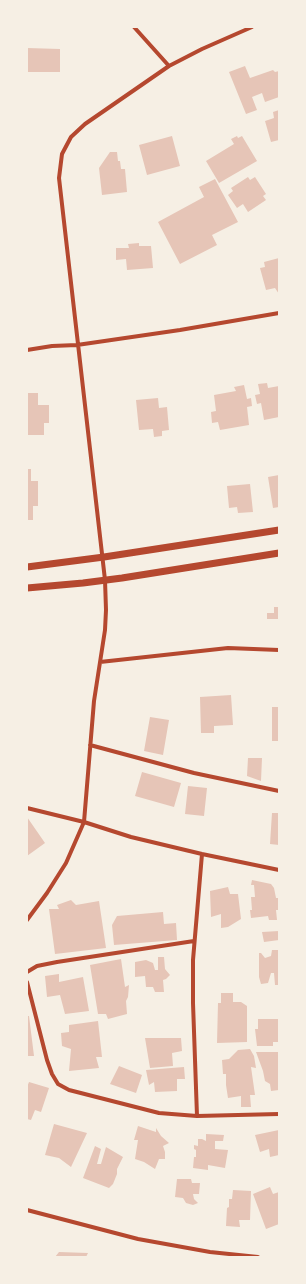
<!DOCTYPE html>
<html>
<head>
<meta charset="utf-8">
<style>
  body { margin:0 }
  #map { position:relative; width:306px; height:1284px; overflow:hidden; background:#f6efe4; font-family:Lora,serif }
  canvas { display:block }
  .frame { position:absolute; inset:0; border:28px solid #f6efe4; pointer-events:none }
</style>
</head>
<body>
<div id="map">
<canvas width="306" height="1284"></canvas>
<div class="frame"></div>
</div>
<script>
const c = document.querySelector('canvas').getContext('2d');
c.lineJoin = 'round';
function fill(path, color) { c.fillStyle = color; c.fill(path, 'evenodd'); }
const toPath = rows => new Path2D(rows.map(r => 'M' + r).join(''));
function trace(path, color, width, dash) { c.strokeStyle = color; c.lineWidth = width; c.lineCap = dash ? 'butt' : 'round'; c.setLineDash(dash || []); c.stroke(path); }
fill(toPath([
  [27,48,60,49,60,72,27,72],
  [245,66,250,78,273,70,275,72,279,71,279,97,265,102,262,93,252,97,257,110,246,114,229,72],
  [279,110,279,140,271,142,265,121,274,118,273,112],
  [172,136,180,166,147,175,139,145],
  [237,136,238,138,242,136,257,161,219,183,206,161,234,144,231,139],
  [110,152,117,152,118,161,120,161,121,169,125,169,127,192,102,195,99,168],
  [248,177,250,180,255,177,266,194,263,196,266,200,248,212,243,204,237,208,228,195,233,191,231,188],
  [215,179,238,222,212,235,217,245,180,264,158,222,204,197,199,187],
  [139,243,139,246,151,246,153,268,127,270,126,259,116,260,116,248,129,248,128,244],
  [279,258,279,294,275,288,266,290,260,268,265,267,264,262],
  [267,383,268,388,279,386,279,417,264,420,261,403,257,404,255,395,260,394,258,384],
  [244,385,247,399,251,398,252,406,247,407,249,425,220,430,218,422,212,423,211,412,216,411,214,395,236,391,234,387],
  [27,393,38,393,38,405,49,405,49,423,44,423,44,435,27,435],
  [158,398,159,408,167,407,169,430,162,431,162,436,154,437,153,429,139,430,136,400],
  [27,469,31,469,31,481,38,481,38,506,33,506,33,520,27,520],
  [279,475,279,507,273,508,268,477],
  [250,484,253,512,238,513,237,507,229,508,227,486],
  [274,607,279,607,279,619,267,619,267,613,274,613],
  [231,695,233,725,214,726,214,733,201,733,200,697],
  [272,707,279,707,279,741,272,741],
  [150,717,169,720,163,755,144,751],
  [248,758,262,758,261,781,247,776],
  [142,772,181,783,174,807,135,796],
  [188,786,207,788,204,816,185,814],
  [272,813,279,813,279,845,270,844],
  [27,817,45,843,27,856],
  [252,880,271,884,274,888,276,898,279,898,279,910,276,910,277,920,269,920,268,916,251,918,250,910,252,910,251,897,255,897,254,885,251,885],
  [228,887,230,894,238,894,241,919,228,927,221,928,221,914,211,917,210,891],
  [71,900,76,905,99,901,106,948,55,954,49,909,59,909,57,905],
  [163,912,164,924,176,923,177,940,114,945,112,925,117,916],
  [279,931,279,940,264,942,262,932],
  [272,950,279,950,279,985,275,985,274,973,271,973,268,983,261,984,259,977,259,953,261,953,265,958,271,956],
  [158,957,164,957,165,969,170,975,166,979,163,980,164,992,155,992,153,987,146,987,145,976,135,977,135,962,146,960,153,963,155,970,158,970],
  [121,959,125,987,129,985,128,997,126,1001,127,1014,108,1019,106,1014,98,1014,90,965],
  [59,974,59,982,83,977,89,1011,65,1014,60,995,47,997,45,976],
  [221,993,233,993,233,1002,241,1002,247,1006,247,1042,217,1043,218,1003,221,1003],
  [27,1016,29,1016,34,1056,27,1056],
  [258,1019,279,1019,279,1042,273,1042,273,1046,257,1046,255,1029,258,1029],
  [98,1021,102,1057,96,1057,99,1068,69,1071,71,1049,62,1046,61,1033,69,1032,69,1025],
  [145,1038,181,1038,182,1051,172,1053,173,1066,150,1068],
  [250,1049,254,1056,256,1068,251,1067,255,1095,250,1095,251,1107,241,1107,241,1096,228,1098,226,1085,226,1074,223,1074,222,1060,229,1059,238,1050],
  [256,1052,279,1052,279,1090,271,1091,270,1084,265,1081,263,1071],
  [119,1066,142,1075,136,1093,110,1084],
  [184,1067,185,1079,177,1079,177,1091,155,1092,154,1082,149,1085,146,1070],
  [29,1082,49,1088,41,1112,35,1110,31,1120,27,1119,27,1087],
  [54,1124,87,1133,71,1167,59,1158,45,1155],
  [138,1126,156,1132,156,1128,161,1136,169,1143,163,1146,165,1152,165,1159,159,1159,155,1169,144,1162,135,1159,138,1140,134,1140],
  [279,1130,279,1155,270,1157,269,1149,260,1152,255,1135],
  [206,1134,224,1135,223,1141,215,1141,215,1149,228,1150,225,1168,208,1165,208,1170,193,1168,194,1157,196,1157,196,1150,194,1149,194,1145,198,1146,198,1139,202,1139,206,1141],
  [95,1146,101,1149,97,1164,101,1164,106,1147,123,1157,117,1169,117,1174,113,1184,109,1188,83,1178],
  [177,1179,191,1179,192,1183,200,1183,199,1194,193,1194,194,1199,198,1203,193,1205,186,1203,183,1198,175,1197],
  [270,1187,273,1194,279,1192,279,1224,266,1229,253,1194],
  [233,1190,251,1191,250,1220,239,1220,240,1227,226,1226,227,1208,229,1207,229,1199,232,1199],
  [59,1252,88,1253,86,1257,55,1257]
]), '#e6c5b7');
trace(toPath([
  [134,27,169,66],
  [252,27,202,49,169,66,85,124,71,137,62,154,59,178,105,580,106,610,105,630,94,701,84,822,131,837,202,854,279,870],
  [27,350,52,346,77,345,180,330,279,313],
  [100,662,228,648,279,650],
  [90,745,194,773,279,791],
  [27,808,84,822,66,863,47,893,27,920],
  [27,972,37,966,57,962,194,941],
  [27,982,47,1060,52,1074,58,1084,69,1090,159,1113,197,1116,279,1114],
  [197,1116,193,1003,193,960,202,854],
  [27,1210,138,1239,210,1252,258,1257]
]), '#b5482f', 4);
trace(toPath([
  [27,567,104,557,279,530],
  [27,588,83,583,122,578,279,553]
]), '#b5482f', 7);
</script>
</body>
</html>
